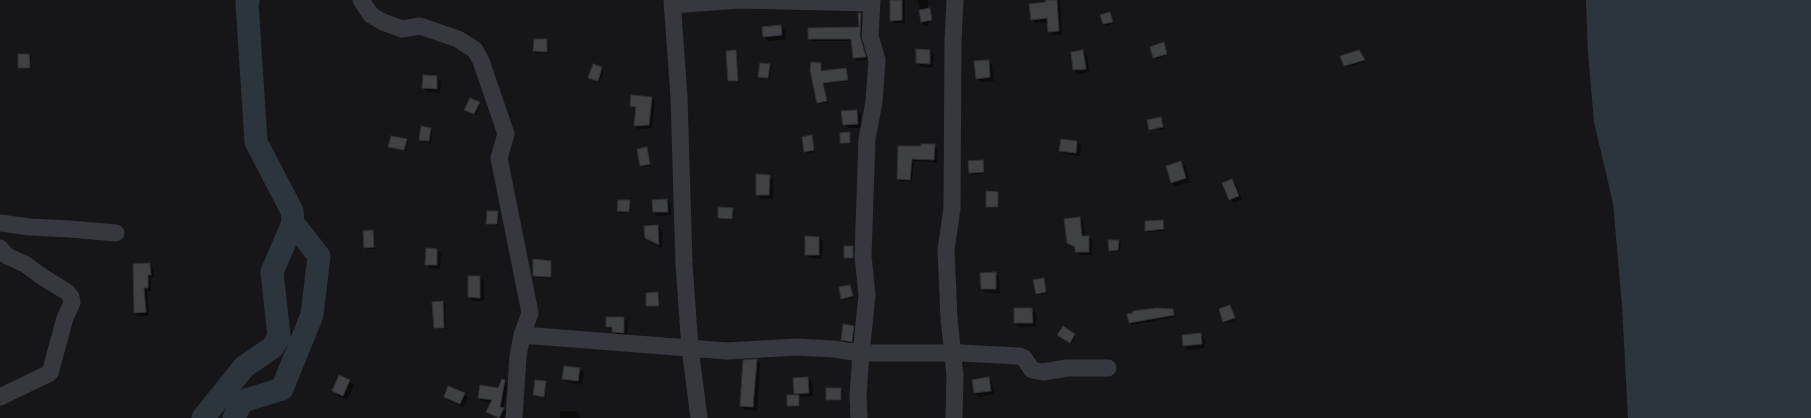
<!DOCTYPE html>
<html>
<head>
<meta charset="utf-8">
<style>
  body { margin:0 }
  canvas { display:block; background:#161618 }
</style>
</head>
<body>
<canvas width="1811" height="418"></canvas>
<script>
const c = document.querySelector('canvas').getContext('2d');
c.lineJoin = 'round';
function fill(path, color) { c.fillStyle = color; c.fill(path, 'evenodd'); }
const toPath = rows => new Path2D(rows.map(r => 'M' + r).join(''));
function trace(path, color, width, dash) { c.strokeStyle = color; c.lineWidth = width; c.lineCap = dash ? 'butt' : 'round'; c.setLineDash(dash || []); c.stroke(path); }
fill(toPath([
  [1586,0,1811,0,1811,418,1628,418,1622,305,1613,203,1594,122,1588,53]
]), '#2c353c');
fill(toPath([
  [893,0,905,0,905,23,894,23,891,20],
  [918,0,928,0,928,9,931,11,933,21,928,22,928,26,924,26,922,24],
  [1046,0,1060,0,1062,35,1053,35,1049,31,1048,22,1036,23,1032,19,1047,3],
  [1110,13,1114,23,1106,26,1104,24],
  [861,14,864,17,863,39,868,60,857,61,854,58,852,41,812,41,809,38,860,28],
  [781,26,785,30,786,39,768,41,764,37],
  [547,40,549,42,548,53,536,53,534,51],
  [1163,44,1168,55,1156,59,1154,58],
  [917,50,930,51,934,55,933,67,921,67,917,63],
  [735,51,737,53,739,82,731,82,729,81],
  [1083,51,1087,55,1089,72,1078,74,1074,70],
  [1359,51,1366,62,1346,67,1345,65],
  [29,55,31,57,31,69,21,69,19,68],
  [988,61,992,65,994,81,981,82,977,78],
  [820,64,822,65,822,72,846,69,849,81,824,84,828,103,820,104,818,103],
  [593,65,604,70,599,82,589,77],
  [769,65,771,66,770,79,761,78,759,76],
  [437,77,441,81,440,93,427,92,423,88],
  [632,96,652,98,655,101,652,128,638,129,635,126,637,109,631,106],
  [479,103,481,105,476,115,466,110],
  [857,111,861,115,862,128,848,128,844,124],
  [1161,118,1164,129,1151,131,1150,129],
  [431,129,432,130,431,143,422,141,420,140],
  [849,133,851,135,851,144,843,144,841,142],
  [811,136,815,152,807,153,805,151],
  [406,140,408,142,406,151,389,147],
  [1062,140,1077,142,1081,146,1080,156,1064,154,1060,150],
  [934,145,937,148,937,162,914,161,912,182,900,181,898,179,899,147],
  [646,148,651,166,642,167,641,165],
  [982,161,984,162,985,173,972,175,970,173],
  [1181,163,1185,166,1190,182,1175,186,1171,182],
  [769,176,773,180,773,199,761,199,757,195],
  [1232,180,1236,184,1242,200,1234,203,1230,199],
  [998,193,999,194,999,208,989,208,987,207],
  [667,200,671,204,671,215,658,216,654,212],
  [629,201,631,203,630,213,620,213,618,211],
  [732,209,734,210,733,220,720,219,719,218],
  [497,212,499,214,498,226,489,225,487,224],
  [1080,218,1083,221,1085,237,1089,237,1092,240,1092,255,1079,255,1076,252,1076,248,1068,243],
  [1163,221,1164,222,1165,231,1148,232,1146,231],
  [658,226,662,230,662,248,650,242,646,238],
  [372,231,374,233,375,249,366,249,365,247],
  [819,238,823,242,822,259,810,258,806,255],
  [1109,241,1119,241,1121,242,1120,251,1112,252,1110,250],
  [853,247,855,249,854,259,847,259,845,257],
  [437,250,441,254,440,269,430,268,426,264],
  [550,261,552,263,552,279,535,277,534,275],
  [150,264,153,268,154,278,151,278,151,291,147,291,149,316,138,316,135,313],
  [995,273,999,277,1000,293,986,293,982,289],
  [480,277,484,281,484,301,473,301,469,297],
  [1043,279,1048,294,1038,295,1036,294],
  [850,286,854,298,844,300,842,298],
  [658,293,660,295,660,307,649,307,647,306],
  [443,302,445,304,446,329,437,329,435,327,433,303],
  [1230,306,1236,320,1226,323,1224,322],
  [1015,309,1032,309,1036,313,1036,327,1019,327,1015,323],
  [1172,310,1175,317,1131,325,1129,323,1128,315],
  [624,318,628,322,627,336,617,336,607,327],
  [853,327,857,331,856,345,846,344,842,340],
  [1063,328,1076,337,1072,343,1060,336],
  [1200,334,1204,338,1205,348,1188,350,1184,346,1183,336],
  [756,360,760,364,757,411,745,410,741,406],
  [580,369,584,373,582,385,567,382,563,378],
  [340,376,350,381,354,385,347,400,337,395,333,391],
  [808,378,812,382,813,396,800,397,800,407,790,407,788,405,799,396,795,393],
  [988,378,992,382,994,394,979,397,975,393],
  [504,381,508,385,503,409,507,412,504,418,497,418,488,412,492,403,482,401,479,398,498,389],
  [545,382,547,383,545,398,536,397,535,395],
  [841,389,843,391,842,401,829,401,827,399],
  [464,394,468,398,464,407,449,401,445,397],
  [560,411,576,411,580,415,580,418,560,418]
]), '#0007');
trace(toPath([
  [203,418,244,367,273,347,279,336,272,272,293,223,292,211,256,142,247,3,248,0],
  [234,418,240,405,246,400,282,389,312,315,319,256,293,223]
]), '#2c353c', 23);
const building = toPath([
  [890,0,902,0,902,20,890,21,890,0],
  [1045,0,1057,0,1059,31,1048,32,1047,18,1031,20,1029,4,1046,2,1045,0],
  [930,8,932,20,921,22,919,10,930,8],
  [1110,12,1113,22,1103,24,1100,15,1110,12],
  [858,13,861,13,860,36,866,57,853,58,851,39,808,39,808,28,859,27,858,13],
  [781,25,782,35,763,37,762,27,781,25],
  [534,39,547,39,547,52,533,51,534,39],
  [1164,42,1167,54,1153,58,1150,47,1164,42],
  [916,49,930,50,930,64,916,63,916,49],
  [736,50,738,81,728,81,726,51,736,50],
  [1083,50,1086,69,1073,70,1071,52,1083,50],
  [1359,50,1365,60,1344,66,1340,56,1359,50],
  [18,54,29,54,30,68,18,68,18,54],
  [989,60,990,77,976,79,974,61,989,60],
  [811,62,821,63,821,71,846,68,848,80,823,83,827,101,817,103,810,70,811,62],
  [760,63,770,64,768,78,758,77,760,63],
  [593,64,602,67,598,81,588,78,593,64],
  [423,75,437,76,437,89,422,88,423,75],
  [631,95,652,97,649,125,634,126,636,107,630,106,631,95],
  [470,98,480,102,474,114,464,110,470,98],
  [857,110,858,124,843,125,841,111,857,110],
  [1161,117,1163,127,1149,130,1147,120,1161,117],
  [421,126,431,128,429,141,419,140,421,126],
  [850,132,850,143,840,143,840,133,850,132],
  [812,135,814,150,804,152,802,137,812,135],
  [391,136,407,139,404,150,388,147,391,136],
  [1061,139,1077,141,1076,153,1059,151,1061,139],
  [921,144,935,144,934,160,912,159,910,180,897,179,898,146,921,146,921,144],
  [647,147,650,164,640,166,637,149,647,147],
  [983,160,984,172,969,173,968,161,983,160],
  [1181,161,1186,178,1171,183,1166,166,1181,161],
  [756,174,770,175,769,195,756,195,756,174],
  [1232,179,1239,196,1229,200,1222,183,1232,179],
  [986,191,998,192,998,207,986,207,986,191],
  [667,199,668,212,653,212,652,200,667,199],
  [618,200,630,200,629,212,617,211,618,200],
  [718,207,733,208,732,219,718,218,718,207],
  [487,211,498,211,497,224,486,224,487,211],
  [1080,217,1082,236,1089,236,1089,252,1075,252,1075,247,1067,243,1064,219,1080,217],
  [1163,220,1164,229,1145,231,1145,221,1163,220],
  [658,225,659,245,645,238,644,226,658,225],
  [373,230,374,247,364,248,363,231,373,230],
  [805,236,819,237,819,255,805,255,805,236],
  [1108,240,1119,240,1118,250,1109,251,1108,240],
  [844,246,853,246,853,258,844,258,844,246],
  [426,248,437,249,437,265,425,265,426,248],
  [533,259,551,261,551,277,533,276,533,259],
  [150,263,151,275,148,275,148,288,144,288,146,312,134,313,133,264,150,263],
  [996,272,996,289,981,289,980,273,996,272],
  [468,276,480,276,480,298,468,297,468,276],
  [1044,278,1046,292,1036,294,1033,280,1044,278],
  [850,285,853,296,841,299,839,287,850,285],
  [658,292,659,306,646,306,646,293,658,292],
  [443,301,444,328,434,328,432,302,443,301],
  [1230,305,1235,318,1223,322,1219,309,1230,305],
  [1014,308,1032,308,1033,323,1014,323,1014,308],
  [1157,308,1173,309,1174,315,1129,323,1127,314,1133,313,1133,311,1157,308],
  [606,317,624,317,624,333,612,332,612,327,606,327,606,317],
  [843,324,854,326,852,342,841,340,843,324],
  [1063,326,1075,334,1070,343,1057,335,1063,326],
  [1201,333,1202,344,1183,346,1182,335,1201,333],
  [757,359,753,407,740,406,743,360,757,359],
  [564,366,580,368,578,381,562,379,564,366],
  [339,375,350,380,343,396,332,391,339,375],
  [808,377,809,393,794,394,793,378,808,377],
  [989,377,991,391,974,393,972,380,989,377],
  [502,379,505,380,500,407,504,408,499,418,486,412,492,400,478,398,480,385,498,388,502,379],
  [535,380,546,381,544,397,533,395,535,380],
  [448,386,465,393,460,404,444,397,448,386],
  [826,388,841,388,841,400,826,400,826,388],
  [787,395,799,395,799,406,787,406,787,395]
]);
fill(building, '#404145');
trace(building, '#303034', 1);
trace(toPath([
  [361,0,371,15,383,22,402,29,420,26,458,39,475,50,481,61,506,134,499,158,530,313,522,335,518,356,514,418],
  [672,0,679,97,684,264,690,348,699,418],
  [672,5,739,0,872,3],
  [0,223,30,227,70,229,116,233],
  [0,248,7,256,25,264,41,276,67,292,71,297,72,303,65,318,50,373,0,397],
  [522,335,727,351,797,347,833,349,861,353,960,353,1019,356,1024,358,1032,370,1043,372,1067,368,1108,368],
  [859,418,858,396,861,353,867,295,863,256,867,139,874,102,877,60,870,36,872,0],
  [954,418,955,376,949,318,946,250,952,208,953,42,955,0]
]), '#37383d', 17);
</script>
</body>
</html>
